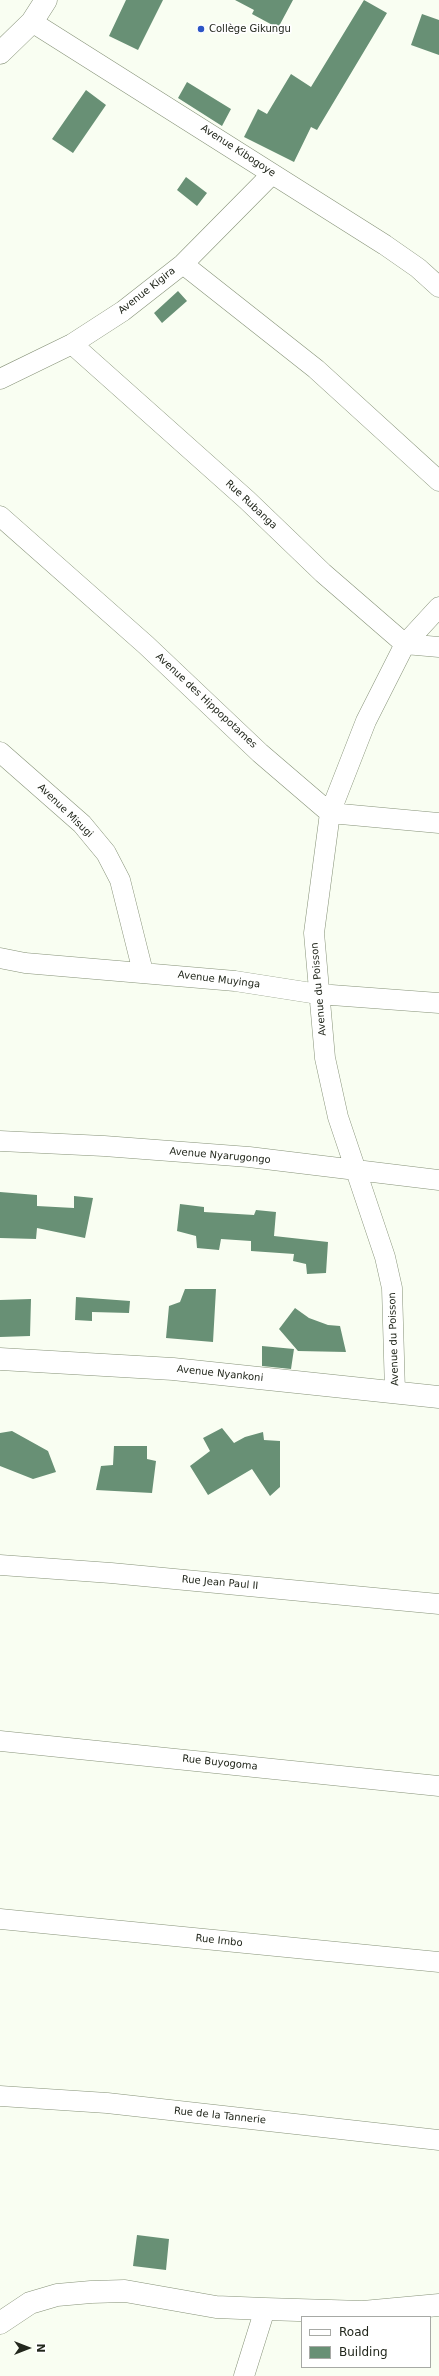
<!DOCTYPE html>
<html>
<head>
<meta charset="utf-8">
<style>
  body { margin:0 }
  #map { position:relative; width:439px; height:2376px; overflow:hidden; background:#f9fef2; font-family:"DejaVu Sans",sans-serif }
  canvas { display:block }
  .legend { position:absolute; left:301px; top:2316px; width:130px; height:52px; box-sizing:border-box; background:#fff; border:1px solid #a7a9a5; margin:0; padding:5px 7px; list-style:none; font-size:12px; color:#23281d }
  .legend li { display:flex; align-items:center; gap:8px; height:20px }
  .legend b { width:20px; border:1px solid #a7a9a5 }
  .north { position:absolute; left:8px; top:2328px; width:40px; height:40px; -webkit-text-stroke:3px #fff; paint-order:stroke; rotate:90deg; font-size:11px; font-weight:700; line-height:16px; text-align:center; color:#23281d }
  .north::after { content:''; display:block; margin:auto; width:14px; height:18px; background:#23281d; clip-path:polygon(50% 0,100% 100%,50% 72%,0 100%) }
</style>
</head>
<body>
<div id="map">
<canvas width="439" height="2376"></canvas>
<ul class="legend">
<li><b style="height:5px;background:#fff"></b>Road</li>
<li><b style="height:11px;background:#689075"></b>Building</li>
</ul>
<div class="north">N</div>
</div>
<script>
const c = document.querySelector('canvas').getContext('2d');
c.lineJoin = 'round';
function fill(path, color) { c.fillStyle = color; c.fill(path, 'evenodd'); }
const toPath = rows => new Path2D(rows.map(r => 'M' + r).join(''));
function trace(path, color, width, dash) { c.strokeStyle = color; c.lineWidth = width; c.lineCap = dash ? 'butt' : 'round'; c.setLineDash(dash || []); c.stroke(path); }
function label(font, color, halo, rows, align = 'center') {
  c.font = font + ' "DejaVu Sans",sans-serif'; c.lineWidth = 3.5; c.setLineDash([]); c.textBaseline = 'middle'; c.strokeStyle = halo; c.fillStyle = color; for (const [text, x, y, turn = 0] of rows) {
    c.save(); c.translate(x, y); c.rotate((+turn || 0) * Math.PI / 180); c.textAlign = isNaN(turn) ? turn : align; if (halo) c.strokeText(text, 0, 0); c.fillText(text, 0, 0); c.restore();
  }
}
fill(toPath([
  [126,0,163,0,138,50,109,36],
  [235,0,293,0,278,28,252,14,254,10],
  [364,0,387,13,317,130,311,127,294,162,244,137,258,109,267,114,291,74,311,87],
  [422,14,439,20,439,55,411,45],
  [187,82,231,109,222,126,178,98],
  [86,90,106,105,73,153,52,139],
  [186,177,207,193,197,206,177,190],
  [178,291,187,301,162,323,154,313],
  [0,1192,37,1195,37,1206,74,1208,74,1196,93,1198,85,1238,37,1228,36,1239,0,1238],
  [180,1204,204,1207,204,1212,254,1215,256,1210,276,1212,274,1236,328,1242,326,1273,307,1274,306,1264,293,1261,294,1254,251,1251,251,1241,221,1239,219,1250,197,1248,196,1236,177,1231],
  [185,1289,216,1289,213,1342,166,1338,169,1306,180,1302],
  [76,1297,130,1301,129,1313,92,1312,92,1321,75,1320],
  [31,1299,30,1336,0,1337,0,1300],
  [295,1308,309,1318,328,1325,340,1326,346,1352,298,1351,279,1329],
  [262,1346,294,1349,291,1369,262,1366],
  [222,1428,234,1443,245,1437,263,1432,264,1440,280,1441,280,1487,270,1496,252,1469,208,1495,190,1466,210,1451,203,1438],
  [12,1431,48,1451,56,1472,33,1479,0,1466,0,1433],
  [114,1446,147,1446,147,1459,156,1461,152,1493,96,1490,101,1466,113,1465],
  [137,2235,169,2239,166,2270,133,2266]
]), '#689075');
const minor = toPath([
  [32,22,385,245,418,268,439,287],
  [183,264,316,369,439,481],
  [72,344,247,500,323,573,405,644,439,647],
  [0,379,72,344,123,311,183,264,272,174],
  [0,516,146,645,260,753,330,813,439,823],
  [0,752,82,824,106,853,120,880,143,972],
  [0,958,25,963,235,981,318,994,439,1003],
  [0,1141,104,1146,249,1157,439,1180],
  [395,1392,392,1288,385,1257,338,1117,325,1058,314,933,330,813,366,721,405,644,439,607],
  [0,1565,111,1573,439,1604],
  [0,1741,439,1786],
  [0,1919,439,1962],
  [0,2096,107,2103,439,2140],
  [244,2376,265,2309]
]);
const tertiary = toPath([
  [0,53,32,22,46,0],
  [0,1359,173,1369,439,1397],
  [0,2323,30,2303,57,2295,91,2292,125,2291,216,2307,265,2309,363,2312,439,2305]
]);
trace(minor, '#869278', 21);
trace(tertiary, '#869278', 23);
trace(minor, '#fff', 20);
trace(tertiary, '#fff', 22);
for (const [x, y, r, color] of [
  [201,29,4,"#2c55c5"]
]) { const dot = new Path2D(); dot.arc(x, y, r, 0, 2 * Math.PI); c.fillStyle = color; c.fill(dot); trace(dot, '#fff', 1.5); }
label('10px', '#23281d', '#fff', [
  ["Collège Gikungu",209,29]
], 'left');
label('10px', '#23281d', '#fff', [
  ["Avenue Kibogoye",238,151,33],
  ["Avenue Kigira",147,291,-38],
  ["Rue Rubanga",251,505,43],
  ["Avenue des Hippopotames",206,701,43],
  ["Avenue Misugi",65,811,44],
  ["Avenue Muyinga",219,980,7],
  ["Avenue du Poisson",319,989,-95],
  ["Avenue Nyarugongo",220,1156,5],
  ["Avenue du Poisson",394,1339,-92],
  ["Avenue Nyankoni",220,1374,6],
  ["Rue Jean Paul II",220,1583,5],
  ["Rue Buyogoma",220,1763,6],
  ["Rue Imbo",219,1941,6],
  ["Rue de la Tannerie",220,2116,6]
]);
</script>
</body>
</html>
